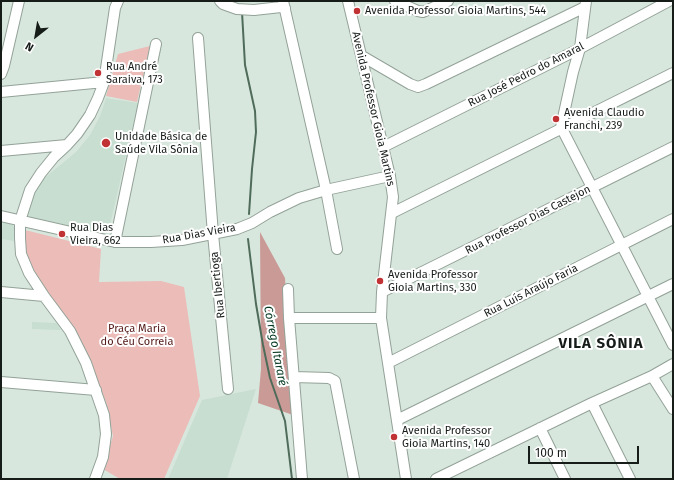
<!DOCTYPE html>
<html>
<head>
<meta charset="utf-8">
<style>
  body { margin:0 }
  #map { position:relative; width:674px; height:480px; overflow:hidden; background:#d8e7dd; font-family:"Fira Sans",sans-serif }
  canvas { display:block }
  .frame { position:absolute; inset:0; border:2px solid #161c18; pointer-events:none }
  .north { position:absolute; left:16px; top:16px; width:40px; height:40px; -webkit-text-stroke:3px #fff; paint-order:stroke; rotate:211deg; font-size:11px; font-weight:700; line-height:16px; text-align:center; color:#161c18 }
  .north::after { content:''; display:block; margin:auto; width:14px; height:18px; background:#161c18; clip-path:polygon(50% 0,100% 100%,50% 72%,0 100%) }
  .scale { position:absolute; left:528px; top:446px; width:111px; height:18px; box-sizing:border-box; border:2px solid #161c18; border-top:0; padding-left:5px; font-size:12px; line-height:14px; white-space:nowrap; color:#161c18; -webkit-text-stroke:3px #fff; paint-order:stroke }
</style>
</head>
<body>
<div id="map">
<canvas width="674" height="480"></canvas>
<div class="frame"></div>
<div class="north">N</div>
<div class="scale">100 m</div>
</div>
<script>
const c = document.querySelector('canvas').getContext('2d');
c.lineJoin = 'round';
function fill(path, color) { c.fillStyle = color; c.fill(path, 'evenodd'); }
const toPath = rows => new Path2D(rows.map(r => 'M' + r).join(''));
function trace(path, color, width, dash) { c.strokeStyle = color; c.lineWidth = width; c.lineCap = dash ? 'butt' : 'round'; c.setLineDash(dash || []); c.stroke(path); }
function label(font, color, halo, rows, align = 'center') {
  c.font = font + ' "Fira Sans",sans-serif'; c.lineWidth = 4; c.setLineDash([]); c.textBaseline = 'middle'; c.strokeStyle = halo; c.fillStyle = color; for (const [text, x, y, turn = 0] of rows) {
    c.save(); c.translate(x, y); c.rotate((+turn || 0) * Math.PI / 180); c.textAlign = isNaN(turn) ? turn : align; if (halo) c.strokeText(text, 0, 0); c.fillText(text, 0, 0); c.restore();
  }
}
fill(toPath([
  [106,98,138,103,108,234,26,216,32,196,42,180,76,152,90,135,100,116],
  [3,222,12,224,14,227,14,241,1,239],
  [32,322,56,323,61,330,32,329],
  [256,389,227,479,168,479,202,400]
]), '#c8ded0');
fill(toPath([
  [150,46,137,102,106,96,118,54],
  [25,230,101,249,99,282,161,281,184,287,200,396,164,479,120,479,103,469,113,436,106,402,91,365,51,300,26,256]
]), '#ebbcb8');
fill(toPath([
  [260,232,285,278,293,415,258,403,261,369]
]), '#ca9a96');
trace(toPath([
  [242,12,245,65,255,111,256,132,252,169,249,214],
  [248,239,256,304,263,345,270,378,285,421,292,479]
]), '#4f6c5a', 2);
const minor = toPath([
  [220,1,223,4,237,9,254,10,281,7,285,8],
  [283,1,326,190,337,249],
  [348,1,390,176,393,197,382,292,381,318,406,479],
  [395,1,418,11,423,12,448,1],
  [586,1,580,48,573,72,561,127,673,345],
  [198,38,213,234,228,389],
  [362,56,410,84,418,87,426,84,585,7],
  [1,74,4,66,19,1],
  [1,92,104,82],
  [383,147,575,51,669,1],
  [1,151,67,145],
  [392,213,673,73],
  [1,216,115,242,151,242,182,240,237,229,252,223,270,212,299,198,326,190,390,176],
  [115,242,156,44],
  [288,289,289,318,302,479],
  [1,292,44,296],
  [382,292,673,147],
  [289,318,381,318],
  [388,363,673,219],
  [652,376,673,409],
  [294,377,329,378,335,381,354,479],
  [1,382,96,390],
  [592,403,630,479],
  [397,420,673,284],
  [540,428,565,479],
  [95,479,103,457,106,434,104,415,86,363,70,331,44,296,29,273,21,254,20,238,20,221,30,190,41,173,54,157,67,145,77,134,90,115,98,98,104,82,115,8,118,1],
  [436,479,592,403,652,376,673,364]
]);
trace(minor, '#93a298', 12);
trace(minor, '#fff', 10);
for (const [x, y, r, color] of [
  [357,11,4,"#c13235"],
  [98,73,4,"#c13235"],
  [556,119,4,"#c13235"],
  [106,143,5,"#c13235"],
  [62,234,4,"#c13235"],
  [380,281,4,"#c13235"],
  [394,437,4,"#c13235"]
]) { const dot = new Path2D(); dot.arc(x, y, r, 0, 2 * Math.PI); c.fillStyle = color; c.fill(dot); trace(dot, '#fff', 1.5); }
label('11px', '#161c18', '#fff', [
  ["Avenida Professor Gioia Martins, 544",365,11],
  ["Rua André",106,67],
  ["Saraiva, 173",106,80],
  ["Avenida Claudio",564,113],
  ["Franchi, 239",564,126],
  ["Unidade Básica de",115,137],
  ["Saúde Vila Sônia",115,150],
  ["Rua Dias",70,228],
  ["Vieira, 662",70,241],
  ["Avenida Professor",388,275],
  ["Gioia Martins, 330",388,288],
  ["Avenida Professor",402,431],
  ["Gioia Martins, 140",402,444]
], 'left');
label('11px', '#161c18', '#fff', [
  ["Rua José Pedro do Amaral",526,75,-27],
  ["Avenida Professor Gioia Martins",373,109,77],
  ["Rua Professor Dias Castejon",528,220,-27],
  ["Rua Dias Vieira",199,234,-10],
  ["Rua Ibertioga",218,285,-96],
  ["Rua Luís Araújo Faria",531,291,-27]
]);
label('11px', '#531918', '#fff', [
  ["Praça Maria",137,329],
  ["do Céu Correia",137,342]
]);
label('italic 12px', '#043920', '#fff', [
  ["Córrego Itararé",275,346,79]
]);
c.letterSpacing = '1px';
label('bold 15px', '#161c18', '#fff', [
  ["VILA SÔNIA",601,344]
]);
c.letterSpacing = '0px';
</script>
</body>
</html>
